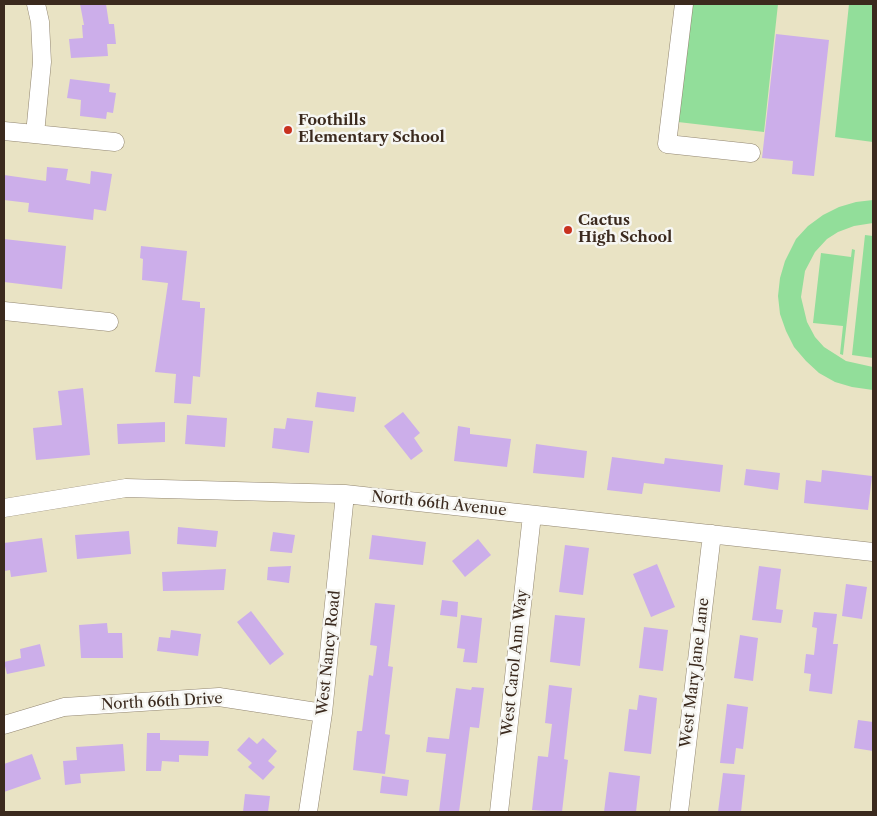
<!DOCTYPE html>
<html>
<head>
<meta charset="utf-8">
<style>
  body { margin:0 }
  #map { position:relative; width:877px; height:816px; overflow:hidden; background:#e9e3c4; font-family:"Libre Caslon Text",serif }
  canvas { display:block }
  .frame { position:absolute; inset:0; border:5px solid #3b2a1e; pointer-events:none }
</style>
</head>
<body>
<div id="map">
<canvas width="877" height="816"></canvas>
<div class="frame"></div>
</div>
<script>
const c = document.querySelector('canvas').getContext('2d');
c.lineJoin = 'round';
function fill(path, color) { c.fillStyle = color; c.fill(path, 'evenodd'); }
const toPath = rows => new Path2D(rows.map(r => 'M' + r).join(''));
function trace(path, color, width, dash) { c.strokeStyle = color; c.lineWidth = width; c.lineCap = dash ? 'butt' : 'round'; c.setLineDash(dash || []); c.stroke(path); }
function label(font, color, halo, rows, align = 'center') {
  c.font = font + ' "Libre Caslon Text",serif'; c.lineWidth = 5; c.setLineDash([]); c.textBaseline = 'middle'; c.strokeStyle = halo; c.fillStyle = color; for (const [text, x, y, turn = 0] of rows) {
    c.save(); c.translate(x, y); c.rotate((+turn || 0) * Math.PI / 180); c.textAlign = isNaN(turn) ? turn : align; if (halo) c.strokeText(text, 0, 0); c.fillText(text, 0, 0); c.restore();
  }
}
fill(toPath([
  [691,4,778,4,764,132,678,122],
  [849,4,873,4,873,142,835,137],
  [873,200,873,223,854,226,838,232,827,239,815,252,805,271,801,297,807,322,815,337,824,347,846,361,873,367,873,390,852,387,835,382,819,373,806,361,794,347,786,331,780,314,778,296,780,278,785,261,796,239,808,226,823,215,839,207,856,202],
  [865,235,873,236,873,358,852,355],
  [852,249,855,250,843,355,840,354,843,326,813,323,821,253,851,257]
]), '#92de9a');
fill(toPath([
  [80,4,106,4,109,24,114,24,116,44,107,44,108,56,71,58,69,39,83,38,82,25,84,25],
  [776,34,829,40,814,176,792,174,793,161,762,158],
  [70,79,110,84,109,92,116,93,113,113,107,112,106,119,80,116,81,100,67,98],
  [47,167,68,169,66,180,90,184,91,171,112,174,106,211,94,209,93,220,28,212,29,203,4,200,4,175,46,181],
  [4,239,66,246,62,289,4,282],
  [141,246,187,251,182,300,200,302,200,308,205,308,200,377,193,376,191,404,174,403,176,374,155,372,168,283,142,280,143,259,140,258],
  [83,388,90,455,36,460,33,428,62,425,58,391],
  [317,392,356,397,354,412,315,407],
  [403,412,420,433,414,438,423,451,411,460,384,426],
  [187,415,227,418,225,447,185,444],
  [287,418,313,421,309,453,272,448,274,428,285,429],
  [165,422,165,442,118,444,117,424],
  [458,426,470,428,470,434,511,439,507,467,454,461],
  [536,444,587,451,584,478,533,473],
  [612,457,664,464,665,458,723,465,720,492,644,483,642,494,607,490],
  [746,469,780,473,778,490,744,485],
  [822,470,872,476,868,510,804,503,806,480,821,482],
  [178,527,218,531,216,547,177,544],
  [129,531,131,554,77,559,75,535],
  [273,532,295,535,292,553,270,551],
  [372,535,426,542,423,565,369,559],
  [42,538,47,572,11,577,10,570,4,571,4,543],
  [478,539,491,555,465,577,452,561],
  [565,545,589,548,583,595,559,592],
  [657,564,675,607,651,617,633,574],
  [291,566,289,583,267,580,268,567],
  [759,566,781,569,776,609,783,610,781,623,752,620],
  [226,569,224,590,163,591,162,572],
  [846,584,867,587,862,619,842,616],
  [442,600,458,602,457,617,440,615],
  [375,603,395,605,388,666,393,667,385,734,390,735,385,774,353,770,357,731,362,731,369,675,373,676,377,646,370,645],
  [251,611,284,654,270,665,237,622],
  [814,612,837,614,833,644,838,644,832,694,809,691,811,674,804,673,806,654,814,655,817,628,812,627],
  [461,615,482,618,477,663,463,662,465,649,457,648],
  [555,615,585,618,580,666,550,662],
  [107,623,108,633,122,633,123,658,81,658,79,625],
  [644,627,668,630,663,671,639,668],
  [171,630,201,634,198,656,157,651,159,637,170,638],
  [740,635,758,638,753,681,734,678],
  [40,644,45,666,7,674,4,662,21,658,20,649],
  [549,685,572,688,564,759,568,760,562,812,532,810,538,756,548,757,552,724,545,723],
  [472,687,484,688,479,728,470,727,459,812,439,812,446,754,426,752,428,737,449,739,456,688,471,690],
  [639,695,657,698,651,754,624,751,629,709,637,710],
  [727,704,748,707,743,749,736,748,734,764,720,763],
  [858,720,873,722,873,751,854,748],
  [147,733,160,733,160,740,209,741,208,756,179,755,179,762,162,761,161,771,146,771],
  [249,737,257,744,263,738,277,751,268,761,275,767,263,780,248,767,252,763,237,750],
  [123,744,125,771,80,774,81,783,65,785,63,761,77,760,76,747],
  [32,754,41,779,4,792,4,764],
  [609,772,640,776,636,812,604,812],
  [723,773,745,775,741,812,718,812],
  [382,776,409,780,407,796,380,793],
  [245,794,270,796,268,812,243,812]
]), '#ccaeea');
const minor = toPath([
  [684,4,667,144,751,153],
  [4,131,115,142],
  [35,134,42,62,40,22,36,4],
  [4,311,109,322],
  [4,508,126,488,345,494,873,552],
  [4,725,64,707,219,697,323,713],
  [308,812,323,713,345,494],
  [499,812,532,515],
  [679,812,712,534]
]);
trace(minor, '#928671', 19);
trace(minor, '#fff', 18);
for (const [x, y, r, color] of [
  [288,130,5,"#c8321e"],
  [568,230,5,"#c8321e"]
]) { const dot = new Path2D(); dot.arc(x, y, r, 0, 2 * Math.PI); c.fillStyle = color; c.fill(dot); trace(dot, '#f6f6f2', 2); }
label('bold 15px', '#3b2a1e', '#f6f6f2', [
  ["Foothills",298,121],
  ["Elementary School",298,138],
  ["Cactus",578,221],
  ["High School",578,238]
], 'left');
label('15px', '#3b2a1e', '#f6f6f2', [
  ["North 66th Avenue",439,504,6],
  ["West Nancy Road",329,653,-84],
  ["West Carol Ann Way",515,663,-84],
  ["West Mary Jane Lane",695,673,-83],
  ["North 66th Drive",162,702,-3]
]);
</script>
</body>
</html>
